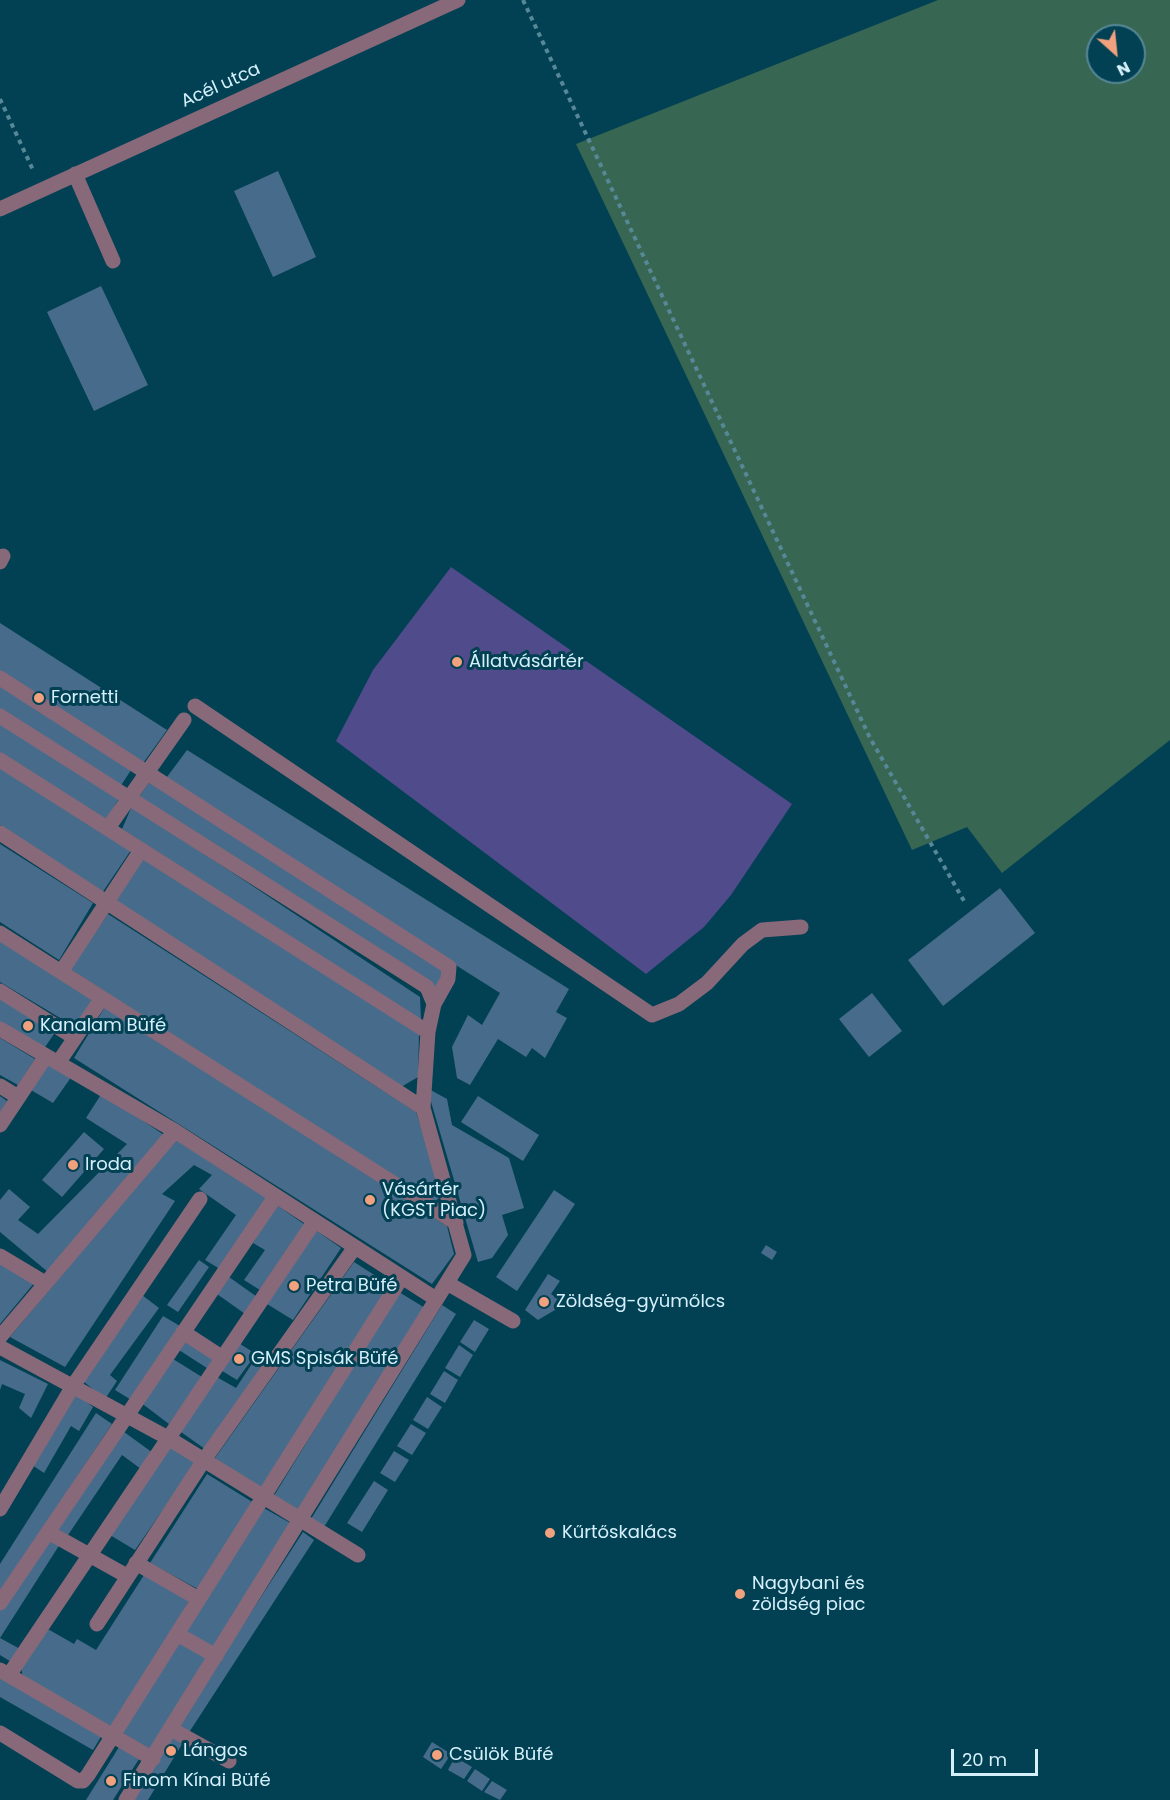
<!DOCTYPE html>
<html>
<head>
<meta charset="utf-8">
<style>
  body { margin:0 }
  #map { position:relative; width:1170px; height:1800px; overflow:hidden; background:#024153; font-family:Poppins,sans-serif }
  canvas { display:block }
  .north { position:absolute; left:1086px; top:24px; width:60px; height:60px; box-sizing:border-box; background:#024153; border:2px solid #568796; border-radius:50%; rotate:153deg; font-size:16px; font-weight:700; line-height:24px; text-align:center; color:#d5f0fb }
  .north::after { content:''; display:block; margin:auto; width:21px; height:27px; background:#f1a17d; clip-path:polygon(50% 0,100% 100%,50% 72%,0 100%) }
  .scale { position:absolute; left:951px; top:1749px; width:87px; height:27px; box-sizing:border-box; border:3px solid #d5f0fb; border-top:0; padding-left:8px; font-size:18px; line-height:21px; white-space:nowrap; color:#d5f0fb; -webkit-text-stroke:4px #024153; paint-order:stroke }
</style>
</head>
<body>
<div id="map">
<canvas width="1170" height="1800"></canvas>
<div class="north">N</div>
<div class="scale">20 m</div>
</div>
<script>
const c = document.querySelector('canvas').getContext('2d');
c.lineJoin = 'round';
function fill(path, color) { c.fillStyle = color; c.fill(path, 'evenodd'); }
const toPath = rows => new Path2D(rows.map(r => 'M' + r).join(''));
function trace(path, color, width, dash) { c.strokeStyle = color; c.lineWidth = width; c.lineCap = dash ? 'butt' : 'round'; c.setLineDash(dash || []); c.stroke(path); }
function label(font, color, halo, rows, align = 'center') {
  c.font = font + ' Poppins,sans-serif'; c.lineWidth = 6; c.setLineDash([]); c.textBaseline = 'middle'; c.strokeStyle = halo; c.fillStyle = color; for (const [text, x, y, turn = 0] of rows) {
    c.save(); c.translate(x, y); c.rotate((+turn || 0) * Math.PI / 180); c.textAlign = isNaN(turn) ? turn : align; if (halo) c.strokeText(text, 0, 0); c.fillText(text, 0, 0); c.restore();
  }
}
fill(toPath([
  [938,0,1170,0,1170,740,1002,873,967,827,912,850,576,144],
  [1098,36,1134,36,1134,72,1098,72]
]), '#376652');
fill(toPath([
  [451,567,792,804,731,895,704,927,646,974,336,741,373,670]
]), '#504b8a');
fill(toPath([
  [278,171,316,257,273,277,234,191],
  [101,286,148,385,94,411,47,312],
  [0,623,167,730,141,766,0,675],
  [0,682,133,767,118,790,0,714],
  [0,720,120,797,106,820,0,754],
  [187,750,569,989,556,1012,567,1018,545,1058,532,1048,526,1057,498,1039,470,1085,457,1078,452,1047,468,1015,482,1025,500,993,164,781],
  [0,766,131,850,102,893,0,825],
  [150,781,446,972,435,988,137,800],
  [132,806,420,997,421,1021,122,829],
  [0,844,93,903,59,960,0,922],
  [143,857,419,1033,418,1077,401,1087,113,901],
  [1000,888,1035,933,943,1006,908,960],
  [108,914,416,1112,443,1195,434,1202,70,969],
  [0,941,95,1001,77,1028,0,982],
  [872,993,902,1031,869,1057,839,1019],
  [0,997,56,1031,43,1050,0,1024],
  [105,1007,447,1226,454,1254,432,1284,74,1058],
  [0,1038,35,1059,18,1085,0,1075],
  [50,1063,72,1076,53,1103,31,1090],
  [427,1088,447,1099,452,1125,509,1158,524,1208,502,1215,508,1235,492,1258,478,1262],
  [102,1093,164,1135,48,1272,0,1232,0,1200,9,1189,30,1207,18,1220,38,1234,127,1144,86,1118],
  [0,1096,7,1101,0,1113],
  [478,1096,539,1135,523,1161,461,1122],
  [84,1132,104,1149,62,1197,42,1180],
  [177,1137,269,1199,220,1269,205,1260,236,1215,199,1189,212,1175,194,1165,162,1194,175,1201,65,1367,10,1337],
  [554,1190,575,1204,517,1291,496,1277],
  [275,1204,304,1224,260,1290,244,1280,265,1250,253,1243],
  [314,1229,341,1248,293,1320,267,1304],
  [766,1245,777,1252,772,1260,761,1253],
  [199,1260,209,1267,178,1312,167,1305],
  [0,1262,35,1282,0,1324],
  [354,1262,390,1285,261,1490,215,1458],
  [548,1274,560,1281,551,1294,565,1304,538,1320,525,1310],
  [229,1277,260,1299,248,1316,217,1294],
  [399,1292,425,1308,297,1513,272,1499],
  [142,1295,159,1308,110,1375,117,1381,105,1399,83,1381],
  [442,1305,456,1314,324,1527,311,1519],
  [163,1316,180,1326,133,1401,115,1390],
  [474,1320,489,1329,475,1352,460,1342],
  [186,1339,218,1359,210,1370,179,1350],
  [237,1342,256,1354,237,1380,219,1369],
  [459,1345,473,1355,460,1377,445,1368],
  [257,1356,268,1363,205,1449,181,1432,215,1376,236,1388],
  [173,1359,202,1377,169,1424,140,1402],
  [0,1360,48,1384,31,1418,19,1408,25,1394,2,1384,0,1390],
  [444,1371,458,1380,445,1403,430,1394],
  [74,1392,93,1407,79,1431,71,1426,44,1473,32,1465],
  [427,1397,442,1407,428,1429,413,1420],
  [96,1413,112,1424,0,1592,0,1564],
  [411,1424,426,1433,412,1455,397,1446],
  [120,1429,153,1453,141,1469,122,1455,68,1535,54,1527],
  [170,1445,196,1462,135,1550,110,1535],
  [394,1451,409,1460,395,1482,380,1473],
  [207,1474,254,1503,198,1589,150,1563],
  [374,1481,388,1490,362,1532,347,1523],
  [262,1507,292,1524,214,1648,183,1632],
  [303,1532,314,1540,188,1734,177,1727],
  [46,1536,60,1544,0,1638,22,1650,13,1663,0,1655,0,1609],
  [144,1575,190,1599,114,1728,23,1677,21,1668,46,1628,74,1644,77,1639,96,1650],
  [178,1639,209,1658,153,1751,123,1733],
  [0,1677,102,1735,93,1750,0,1697],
  [171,1736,184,1741,148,1800,132,1800],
  [432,1742,451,1754,441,1769,423,1757],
  [119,1747,139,1759,113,1800,86,1800],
  [455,1757,472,1767,464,1779,448,1770],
  [475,1769,490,1779,482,1791,467,1781],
  [492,1781,507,1790,500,1800,484,1792]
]), '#476c8b');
trace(toPath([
  [523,0,870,738,964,901],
  [0,99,33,170]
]), '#578897', 4, [4.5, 4.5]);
trace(toPath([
  [75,174,113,261],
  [0,209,458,0],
  [0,562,3,556],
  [0,678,449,967,448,979,434,1004],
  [195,706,652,1015,679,1004,707,983,743,944,762,930,801,927],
  [0,716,427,987,434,1004,428,1032,423,1108,464,1255,126,1800],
  [0,760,428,1032],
  [108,828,184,720],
  [0,833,423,1108],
  [0,933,456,1223],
  [61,972,141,850],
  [0,991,75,1038],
  [0,1029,175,1131,436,1299],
  [58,1063,102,998],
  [0,1086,18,1097],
  [0,1125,46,1056],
  [0,1256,45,1283],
  [447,1283,513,1321],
  [183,1332,223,1358],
  [0,1337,175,1131],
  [0,1347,168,1438,358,1555],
  [0,1509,73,1386,200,1199],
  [48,1532,127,1576],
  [136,1563,199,1599],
  [0,1603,275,1197],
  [97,1624,204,1460,355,1247],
  [177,1634,216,1656],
  [0,1670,153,1759],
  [9,1675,314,1222],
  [171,1729,229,1761],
  [0,1733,78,1781,83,1781,88,1775,402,1277]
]), '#88697a', 15);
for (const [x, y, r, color] of [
  [457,662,6,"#f1a17d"],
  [39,698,6,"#f1a17d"],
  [28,1026,6,"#f1a17d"],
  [73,1165,6,"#f1a17d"],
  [370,1200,6,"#f1a17d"],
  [294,1286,6,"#f1a17d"],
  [544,1302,6,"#f1a17d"],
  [239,1359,6,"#f1a17d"],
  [550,1533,6,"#f1a17d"],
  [740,1594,6,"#f1a17d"],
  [171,1751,6,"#f1a17d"],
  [437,1755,6,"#f1a17d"],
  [111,1781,6,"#f1a17d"]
]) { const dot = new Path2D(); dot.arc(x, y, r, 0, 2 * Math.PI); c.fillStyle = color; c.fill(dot); trace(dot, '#024153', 2); }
label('18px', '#d5f0fb', '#024153', [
  ["Acél utca",221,86,-24]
]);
label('18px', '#d5f0fb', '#024153', [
  ["Állatvásártér",469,662],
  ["Fornetti",51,698],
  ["Kanalam Büfé",40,1026],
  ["Iroda",85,1165],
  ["Vásártér",382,1190],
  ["(KGST Piac)",382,1211],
  ["Petra Büfé",306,1286],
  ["Zöldség-gyümőlcs",556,1302],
  ["GMS Spisák Büfé",251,1359],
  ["Kűrtőskalács",562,1533],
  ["Nagybani és",752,1584],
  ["zöldség piac",752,1605],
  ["Lángos",183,1751],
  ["Csülök Büfé",449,1755],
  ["Finom Kínai Büfé",123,1781]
], 'left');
</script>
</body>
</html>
